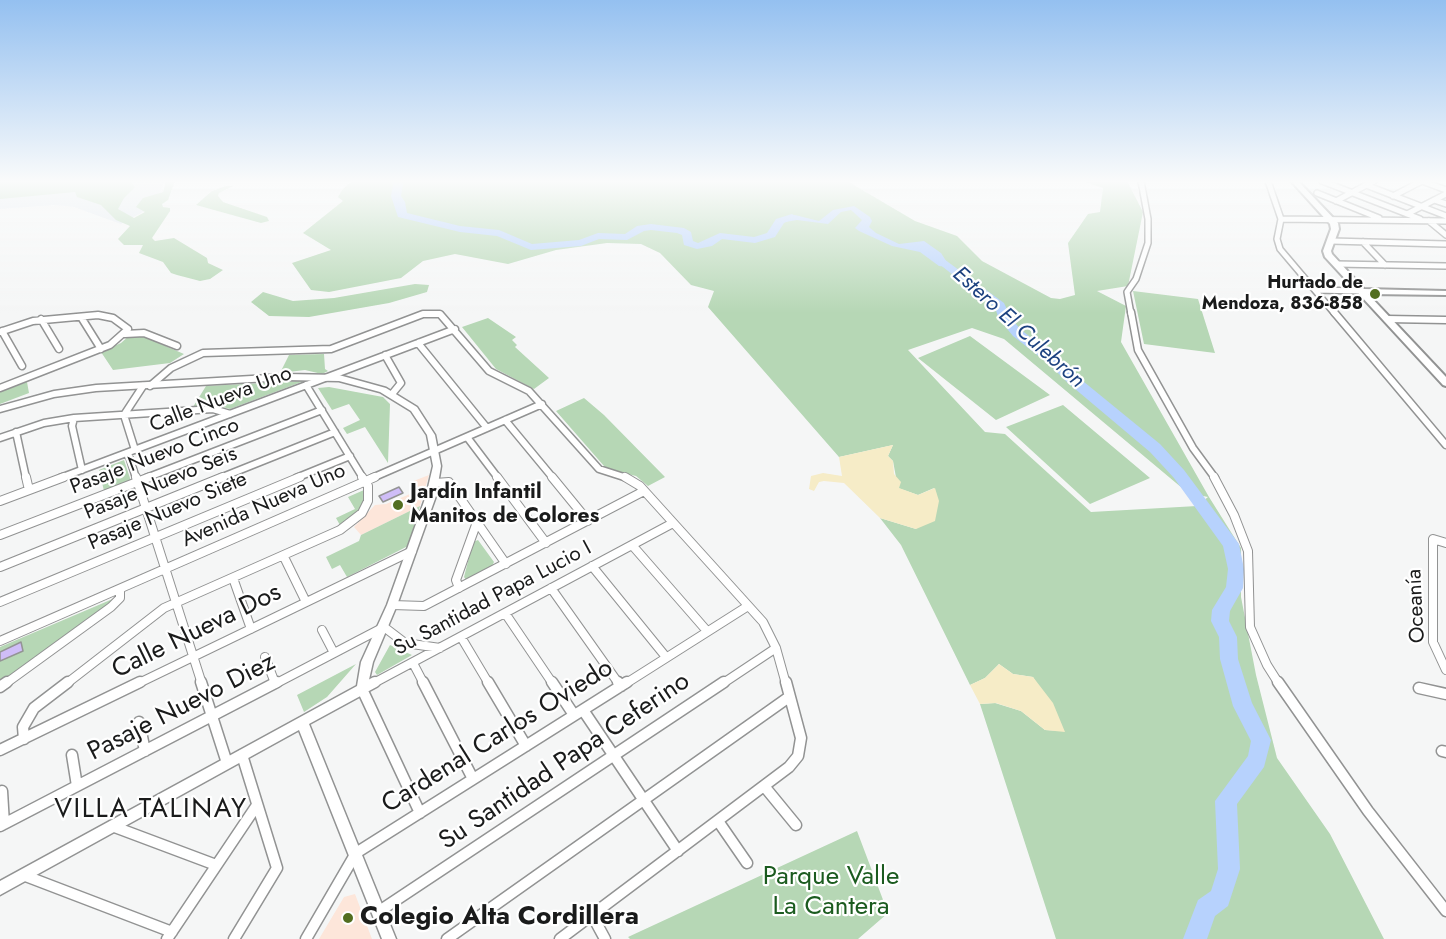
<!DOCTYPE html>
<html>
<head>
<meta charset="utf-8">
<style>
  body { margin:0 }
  canvas { display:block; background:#f5f6f6 }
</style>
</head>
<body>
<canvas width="1446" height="939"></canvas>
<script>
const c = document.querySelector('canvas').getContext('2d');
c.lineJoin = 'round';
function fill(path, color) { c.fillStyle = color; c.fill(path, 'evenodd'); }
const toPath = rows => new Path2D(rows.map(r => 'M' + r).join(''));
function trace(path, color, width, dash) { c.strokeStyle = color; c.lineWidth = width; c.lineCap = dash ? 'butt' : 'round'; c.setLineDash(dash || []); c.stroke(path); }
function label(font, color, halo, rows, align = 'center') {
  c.font = font + ' Jost,sans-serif'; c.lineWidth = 4.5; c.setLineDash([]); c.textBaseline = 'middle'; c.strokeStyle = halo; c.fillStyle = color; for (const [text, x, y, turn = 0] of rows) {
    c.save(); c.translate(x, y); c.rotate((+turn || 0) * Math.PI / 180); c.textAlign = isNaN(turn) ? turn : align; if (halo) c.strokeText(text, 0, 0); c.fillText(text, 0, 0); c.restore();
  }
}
fill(toPath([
  [36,181,164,181,157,204,121,224,74,207,55,205,0,209,0,193]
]), '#e4eaf1');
fill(toPath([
  [429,475,420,506,361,535,354,527,375,505,386,504,410,494,411,482],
  [355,894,372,939,319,939,344,897]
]), '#fde6da');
fill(toPath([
  [0,181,130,181,135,187,124,198,118,209,134,218,145,212,136,207,143,198,163,192,166,181,175,181,168,200,162,204,163,207,170,208,170,211,152,238,155,241,174,238,207,258,208,263,223,270,210,279,200,281,177,275,171,273,163,262,139,253,143,245,124,245,118,239,130,226,116,220,101,205,77,197,75,192,0,199],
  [352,181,847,181,915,221,957,236,982,261,1051,298,1060,299,1075,295,1068,243,1088,214,1100,212,1103,188,1082,181,1127,181,1143,212,1128,286,1097,291,1126,306,1121,342,1209,497,1241,548,1241,597,1256,675,1277,758,1330,834,1384,939,1056,939,980,704,995,703,1021,711,1045,730,1064,731,1033,677,1013,674,999,664,985,678,970,685,901,545,880,518,916,529,934,488,918,495,898,488,893,461,888,456,893,445,839,457,708,307,714,291,691,285,660,253,641,244,607,243,556,250,508,264,455,254,423,261,401,278,329,292,311,290,292,263,331,250,303,233,343,201,338,197,342,190],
  [972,328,1004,339,1188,493,1208,497,1197,506,1091,512,1005,434,985,432,908,350],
  [226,186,233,186,219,193,218,196,223,202,267,217,269,221,261,223,196,205,212,191],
  [415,284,429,285,427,292,389,303,309,317,269,316,251,302,263,292,293,301,334,298],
  [1133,291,1198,299,1215,353,1144,344],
  [488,318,516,337,512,340,517,345,515,347,549,378,534,389,496,369,462,327],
  [138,334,170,348,184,354,170,363,113,370,101,352,121,343,130,335],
  [970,336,1050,395,996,420,918,358],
  [324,354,325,369,328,371,322,374,305,370,280,373,289,355],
  [304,381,230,409,219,406,193,407,206,386],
  [27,382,29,393,0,404,0,392],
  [329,387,383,397,390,404,388,463,365,427,347,434,343,428,360,420,349,404,332,410,318,388],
  [584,398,604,415,665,477,648,486,636,476,611,470,604,466,556,411],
  [1063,405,1150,478,1090,504,1006,427],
  [124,460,131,481,104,491,99,470],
  [364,490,364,503,360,511,341,527,336,518,355,509,348,497],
  [420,506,408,546,347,577,340,565,332,569,326,557,359,541,361,535],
  [478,540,494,562,492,566,466,580,464,577,473,542],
  [115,598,108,606,0,682,0,647],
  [390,645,412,655,377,675,375,672],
  [356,664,327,697,304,712,297,695],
  [857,831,888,913,858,939,630,939,628,937]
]), '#b6d7b5');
fill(toPath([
  [893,445,888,456,893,461,894,474,901,482,899,488,918,495,935,488,939,501,935,521,916,529,880,518,844,483,824,481,819,482,814,491,809,489,811,476,823,473,842,476,839,457],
  [999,664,1013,674,1033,677,1053,703,1065,732,1045,730,1021,711,996,703,980,704,970,685,985,678]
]), '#f6ecc7');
fill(toPath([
  [854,206,870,217,872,221,869,227,876,233,899,244,924,241,941,253,950,267,939,266,920,252,892,246,859,231,855,228,862,220,851,210,841,212,828,224,797,220,774,224,780,219,795,215,819,221,833,210]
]), '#b7d2fd');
fill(toPath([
  [389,181,401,181,403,184,401,196,405,202,407,213,460,226,499,230,532,244,579,240,598,233,625,234,637,226,651,224,684,228,691,232,693,241,698,243,720,233,754,237,767,233,776,219,792,214,797,217,784,223,775,237,755,243,722,239,712,246,697,249,684,245,682,235,677,233,651,230,644,231,627,240,599,239,581,246,531,250,497,236,460,232,398,217,391,196,393,185,389,181],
  [933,251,1004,303,1011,318,1021,330,1060,359,1078,377,1160,444,1184,470,1239,544,1244,569,1243,588,1230,611,1229,621,1237,637,1238,659,1252,703,1271,740,1264,767,1237,804,1240,869,1228,906,1215,916,1207,939,1183,939,1198,900,1211,891,1218,869,1215,801,1248,756,1251,741,1233,706,1220,659,1219,637,1211,621,1212,610,1226,587,1228,569,1223,546,1174,478,1150,452,1068,383,1050,365,1013,336,999,319,995,308,929,256,927,254,933,251]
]), '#b7d2fd');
const building = toPath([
  [399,487,403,493,383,502,379,496,399,487],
  [21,642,23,651,0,661,0,652,21,642]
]);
fill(building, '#cfbdf8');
trace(building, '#949495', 1.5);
const minorFar3 = toPath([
  [1268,181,1281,219,1277,239,1280,249,1335,314],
  [1322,181,1420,219],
  [1422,181,1446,190],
  [1366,185,1446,216],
  [1317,193,1379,218],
  [1393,196,1422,181],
  [1434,200,1446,204],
  [1336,201,1374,181],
  [1407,214,1446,194],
  [1281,219,1446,221],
  [1429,221,1446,235],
  [1331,241,1446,244],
  [1363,242,1385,265],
  [1336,264,1446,266],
  [1315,290,1361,291],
  [1131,314,1127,292,1136,279,1148,243,1148,219,1141,181]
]);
const minorFar2 = toPath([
  [1131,312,1138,350,1193,448,1215,478],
  [1334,312,1446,445],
  [81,317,101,349],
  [41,319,59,349],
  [1387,319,1446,320],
  [2,331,22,366],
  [0,332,33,321,98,315,113,318,128,329,110,345,0,388],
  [125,334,144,333,177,346],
  [418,343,487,428],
  [385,355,401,383,392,394],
  [306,385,363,478],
  [150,386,171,368,203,353,331,349,423,314,440,314,489,371,529,391,599,469,627,478],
  [124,415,135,450],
  [124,415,143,386],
  [74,418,72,426,82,470],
  [505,420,553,478],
  [16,432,26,478],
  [467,437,498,478],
  [0,438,44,423,74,418,213,409,230,414],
  [128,453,136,478],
  [60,478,455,329],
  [146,478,322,410],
  [220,478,335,432],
  [296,478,350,456],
  [372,478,542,404]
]);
const minorFar1 = toPath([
  [26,477,29,490],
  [136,477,202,684],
  [497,477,546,543],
  [552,477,588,521],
  [625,477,640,486,763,622,776,648,786,684],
  [1214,477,1234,515,1248,551,1250,627,1267,665,1279,684],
  [435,483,449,482,506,564],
  [0,501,64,477],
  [0,535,150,477],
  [1446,543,1433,539,1433,642,1446,670],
  [632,545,707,631],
  [284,557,306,602],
  [592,566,666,657],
  [0,567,223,477],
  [233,578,251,629],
  [459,588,456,580,477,522],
  [551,588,619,684],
  [0,602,300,477],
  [392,605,424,606,644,491],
  [505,613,553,684],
  [322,630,334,653],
  [461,637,489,684],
  [0,641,375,477],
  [265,657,275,683],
  [413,663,424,684],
  [5,684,111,607,120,598,120,589],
  [66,684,164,608,340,530,362,513,368,501,368,486,362,477],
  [137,684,412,551],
  [275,684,384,627,405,643,440,648],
  [372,684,673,523],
  [625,684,748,606],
  [722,684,776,648]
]);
const minor = toPath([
  [201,682,227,763],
  [375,682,362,689,420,813],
  [423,682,473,779],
  [488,682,526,746],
  [552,682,574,715],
  [618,682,621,686],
  [1278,682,1368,811,1446,911],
  [0,687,7,682],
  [1419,688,1446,694],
  [583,710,678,851],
  [139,722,145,751],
  [24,739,23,727,34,708,68,682],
  [0,750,140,682],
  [1442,751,1446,752],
  [72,755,77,786],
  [764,786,796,825],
  [2,791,4,824],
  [718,821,747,863],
  [0,826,277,682],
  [112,826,216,865],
  [23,875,172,932],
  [378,912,724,682],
  [592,915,605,939],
  [167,939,257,805],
  [234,939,277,868,242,755],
  [306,939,356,853,627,682],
  [447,939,789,697],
  [560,939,789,767,798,756,801,738,786,682]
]);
const tertiary = toPath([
  [286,374,339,375,386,388,417,407,435,435,441,466,436,496,397,605,373,662,366,693,309,724,396,939,382,939,299,730,0,895,0,881,357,686,361,662,387,605,426,496,433,466,427,435,411,411,380,392,339,381,286,380,96,391,54,397,0,412,0,406,54,391,96,385,286,374]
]);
const secondary = toPath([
  [1291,181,1298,181,1338,223,1339,229,1331,251,1332,254,1364,289,1446,291,1446,295,1368,294,1446,377,1446,386,1443,385,1325,257,1323,251,1331,229,1330,224,1291,181]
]);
trace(minorFar3, '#929393', 8);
trace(minorFar2, '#929393', 9);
trace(minorFar1, '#929393', 10);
trace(minor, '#929393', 13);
trace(tertiary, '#929393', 3);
trace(secondary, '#929393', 4);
trace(minorFar3, '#fff', 5);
trace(minorFar2, '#fff', 6);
trace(minorFar1, '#fff', 8);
trace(minor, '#fff', 10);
fill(tertiary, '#fff');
fill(secondary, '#fff');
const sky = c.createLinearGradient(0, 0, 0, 313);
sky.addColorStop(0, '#94c0f0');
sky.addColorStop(0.58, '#fafbfb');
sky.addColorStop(1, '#fafbfb00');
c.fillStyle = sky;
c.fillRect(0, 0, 1446, 313);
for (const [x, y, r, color] of [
  [1375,294,6,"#536e20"],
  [398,505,6,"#536e20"],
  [348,918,6,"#536e20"]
]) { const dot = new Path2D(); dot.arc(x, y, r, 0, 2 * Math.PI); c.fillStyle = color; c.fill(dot); trace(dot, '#fff', 2); }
label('bold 18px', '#1a1b1b', '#fff', [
  ["Hurtado de",1363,284],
  ["Mendoza, 836-858",1363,305]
], 'right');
label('21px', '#1a1b1b', '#fff', [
  ["Calle Nueva Uno",221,400,-21],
  ["Pasaje Nuevo Cinco",155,457,-21],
  ["Pasaje Nuevo Seis",161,484,-22],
  ["Avenida Nueva Uno",264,506,-24],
  ["Pasaje Nuevo Siete",168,512,-23],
  ["Su Santidad Papa Lucio I",493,599,-28],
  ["Oceanía",1417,606,-93]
]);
label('bold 21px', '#1a1b1b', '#fff', [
  ["Jardín Infantil",410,493],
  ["Manitos de Colores",410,517]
], 'left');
label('italic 22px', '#1d4280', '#fff', [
  ["Estero El Culebrón",1018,328,42]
]);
label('26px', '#1a1b1b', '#fff', [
  ["Calle Nueva Dos",197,632,-26],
  ["Pasaje Nuevo Diez",182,708,-27],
  ["Cardenal Carlos Oviedo",498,737,-32],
  ["Su Santidad Papa Ceferino",565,762,-34]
]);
label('26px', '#1b5b1f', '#fff', [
  ["Parque Valle",831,878],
  ["La Cantera",831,908]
]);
label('bold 26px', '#1a1b1b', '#fff', [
  ["Colegio Alta Cordillera",360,918]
], 'left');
c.letterSpacing = '1.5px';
label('27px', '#1a1b1b', '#fff', [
  ["VILLA TALINAY",151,810]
]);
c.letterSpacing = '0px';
</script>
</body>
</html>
